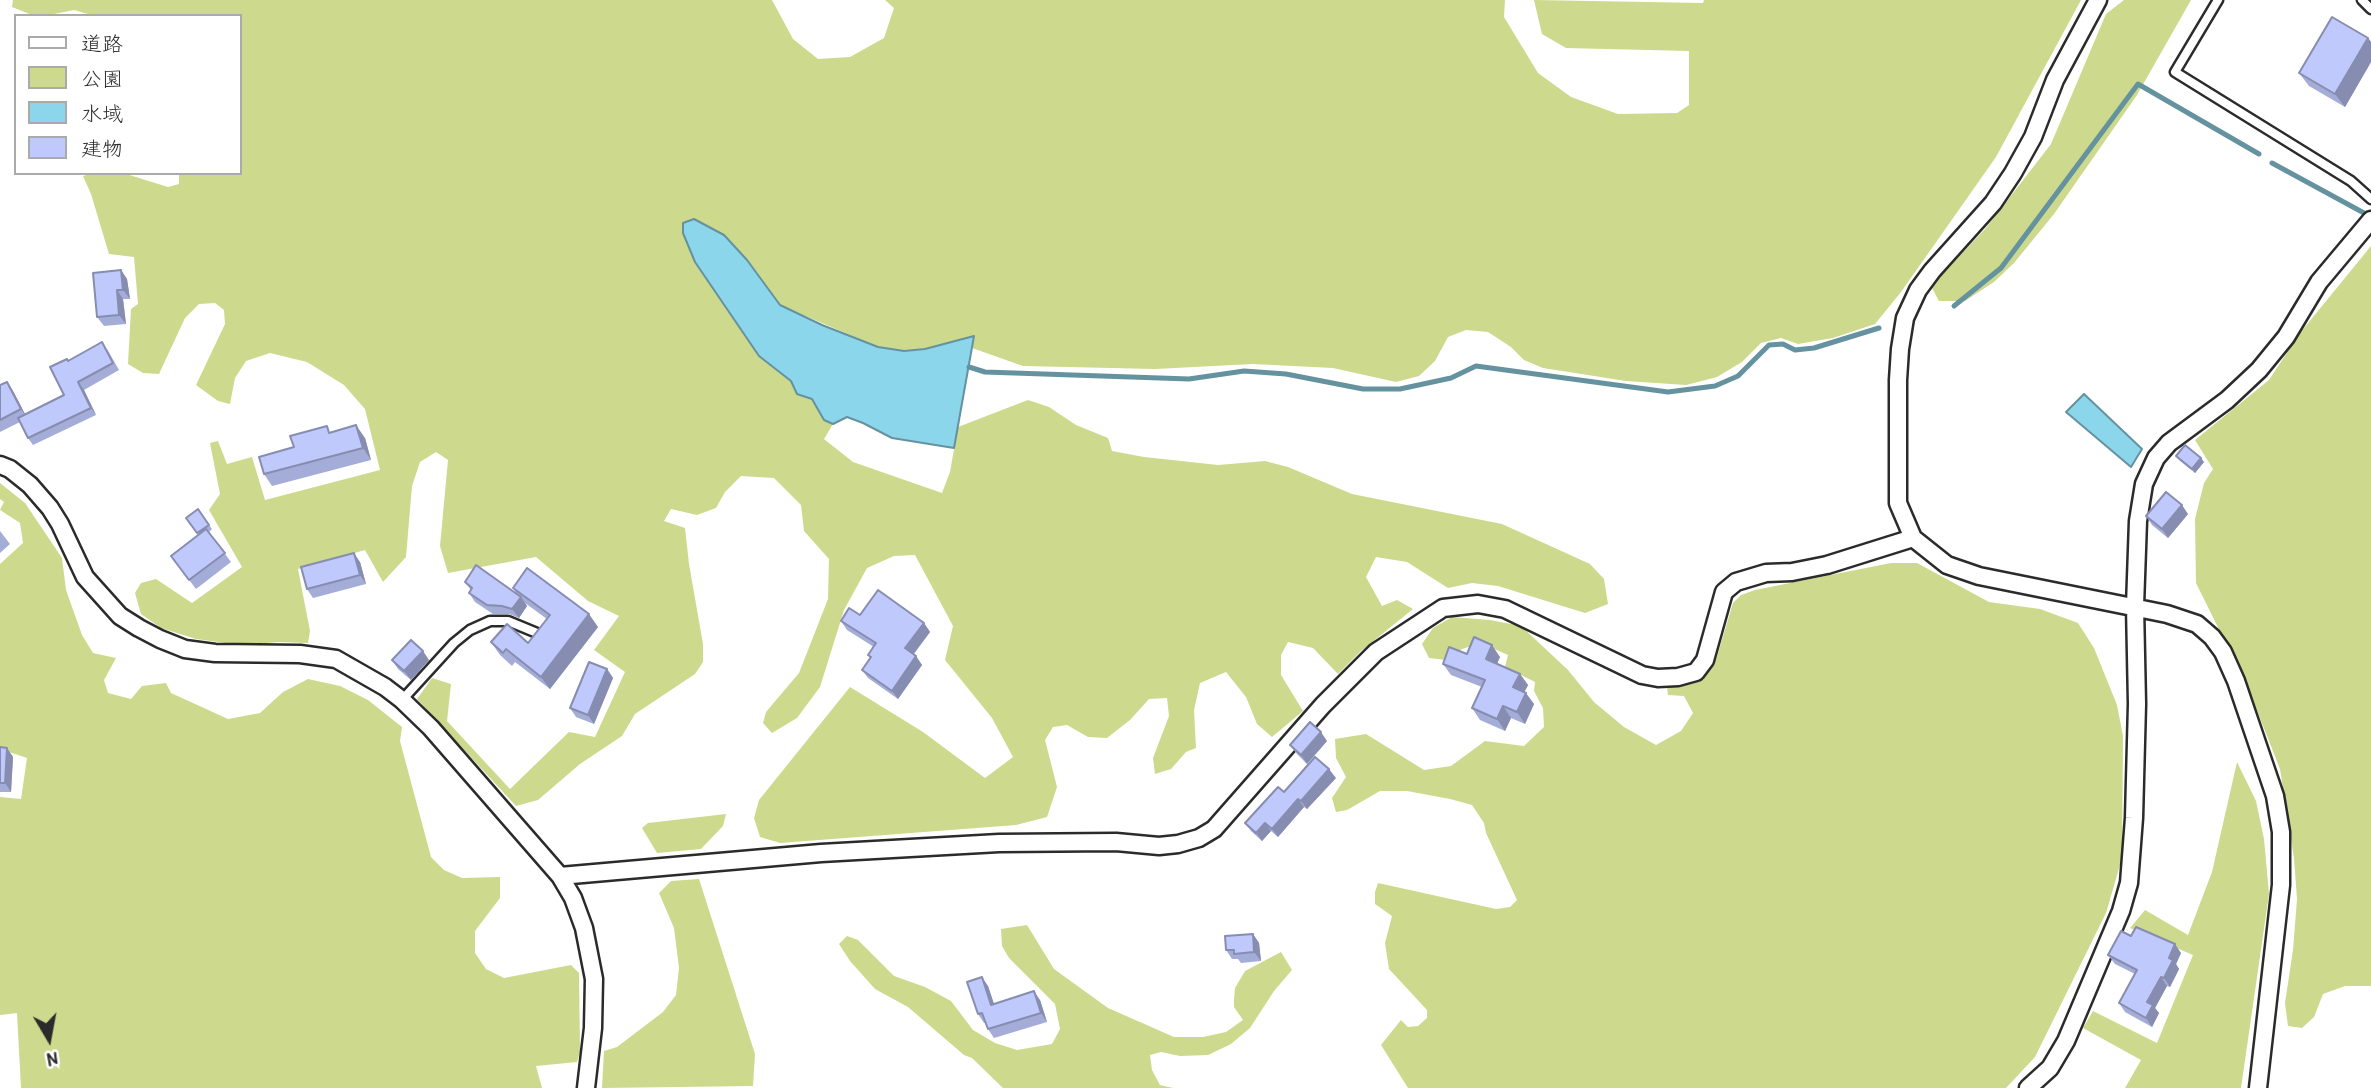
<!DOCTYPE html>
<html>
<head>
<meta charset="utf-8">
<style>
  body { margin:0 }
  #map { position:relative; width:2371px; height:1088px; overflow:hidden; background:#fff; font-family:"Patrick Hand","Klee One",sans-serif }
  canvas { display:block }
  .legend { position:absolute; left:14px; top:14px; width:228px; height:161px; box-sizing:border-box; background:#fff; border:2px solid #aaa; margin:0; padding:9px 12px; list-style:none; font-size:21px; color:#2b2b2b }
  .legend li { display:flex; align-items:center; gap:14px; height:35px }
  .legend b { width:35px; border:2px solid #aaa }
  .north { position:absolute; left:14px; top:1004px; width:70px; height:70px; -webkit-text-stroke:5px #fff; paint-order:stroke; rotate:170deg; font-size:19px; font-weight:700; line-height:28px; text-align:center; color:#2b2b2b }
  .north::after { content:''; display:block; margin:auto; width:24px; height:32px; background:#2b2b2b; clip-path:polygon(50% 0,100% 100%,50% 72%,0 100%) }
</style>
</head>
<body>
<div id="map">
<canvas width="2371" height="1088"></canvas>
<ul class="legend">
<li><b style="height:9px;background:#fff"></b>道路</li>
<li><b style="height:19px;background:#cdd98c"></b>公園</li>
<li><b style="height:19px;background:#8cd6ec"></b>水域</li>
<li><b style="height:19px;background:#bfc9fb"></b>建物</li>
</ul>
<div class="north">N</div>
</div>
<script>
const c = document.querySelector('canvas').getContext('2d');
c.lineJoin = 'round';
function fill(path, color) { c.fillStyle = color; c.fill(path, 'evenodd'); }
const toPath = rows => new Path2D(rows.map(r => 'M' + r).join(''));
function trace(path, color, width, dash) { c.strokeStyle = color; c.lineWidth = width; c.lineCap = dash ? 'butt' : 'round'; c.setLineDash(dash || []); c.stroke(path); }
fill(toPath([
  [13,0,772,0,793,39,818,59,850,57,884,38,894,8,885,0,1505,0,1504,17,1538,73,1571,97,1618,114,1677,113,1689,105,1689,51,1566,48,1542,34,1534,0,1703,3,1704,0,2081,0,1996,157,1901,292,1875,324,1833,338,1798,344,1781,338,1761,343,1742,362,1717,377,1686,385,1626,381,1543,368,1524,360,1511,347,1488,332,1466,330,1448,337,1435,361,1419,376,1396,382,1333,368,1253,364,1155,369,1023,366,972,348,973,336,925,349,904,351,878,347,780,305,747,260,695,262,759,356,791,381,797,394,812,399,824,420,833,424,824,439,853,462,942,493,950,472,958,427,1028,400,1049,407,1076,425,1108,438,1112,451,1144,457,1218,465,1265,461,1288,467,1352,494,1502,524,1590,564,1604,579,1608,604,1585,613,1498,586,1472,583,1448,588,1407,562,1376,557,1366,577,1382,606,1397,600,1413,609,1361,651,1338,674,1313,648,1288,642,1281,655,1281,675,1303,711,1272,737,1257,724,1246,697,1226,672,1200,683,1194,710,1196,748,1186,752,1171,769,1155,774,1153,758,1169,716,1167,698,1149,699,1130,720,1107,738,1088,737,1067,725,1053,727,1045,740,1057,787,1047,817,1016,825,780,843,760,837,754,818,759,800,850,687,923,732,985,778,1013,757,992,718,945,660,953,626,915,555,894,556,867,568,844,610,820,687,797,718,772,733,763,723,766,712,799,673,828,599,829,559,804,531,801,505,774,478,741,476,725,492,716,508,697,515,671,509,664,521,685,528,689,564,703,644,703,662,695,674,635,714,622,736,580,764,538,800,516,806,417,699,432,678,451,684,447,721,510,789,569,732,595,737,625,672,594,650,619,616,588,601,536,557,448,573,440,546,448,460,436,452,420,462,412,486,406,557,383,582,365,550,298,569,310,631,308,643,279,642,241,645,196,639,161,628,141,614,135,593,141,583,156,579,192,603,242,567,209,510,220,494,210,443,218,441,227,464,252,457,265,500,380,470,365,409,344,385,307,362,270,353,246,361,235,378,230,404,218,401,196,385,225,324,224,310,215,303,199,304,185,318,159,374,143,373,128,364,131,309,138,304,134,257,109,254,91,194,83,176,93,173,123,173,168,187,179,184,179,173,240,173,240,16,95,16,74,10,44,16,32,15,12,7],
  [2124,0,2191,0,2137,95,2054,214,2014,263,1994,282,1965,301,1939,301,1931,286,1986,228,2051,144,2106,14],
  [2371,246,2371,986,2345,986,2323,994,2314,1017,2302,1028,2288,1026,2285,1003,2293,950,2297,899,2294,858,2280,769,2249,690,2196,583,2195,519,2204,483,2213,469,2195,440,2269,380,2300,333],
  [0,483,25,503,62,558,66,590,82,635,93,653,116,658,104,680,108,693,131,699,142,686,166,683,171,693,228,719,260,713,283,692,308,679,340,686,368,700,402,727,400,741,431,857,444,870,462,878,500,877,500,898,475,931,475,953,486,969,504,978,571,965,579,973,580,1052,577,1062,536,1066,542,1088,21,1088,17,1013,0,1015,0,797,21,799,27,758,0,749,0,564,23,543,20,523,0,510,4,502,0,499],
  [1891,563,1917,563,1989,602,2040,609,2078,623,2094,648,2117,705,2123,736,2122,858,2106,913,2035,1057,2006,1088,1408,1088,1381,1045,1401,1020,1408,1027,1418,1026,1427,1018,1427,1010,1389,969,1385,943,1392,916,1375,904,1375,892,1378,883,1496,909,1510,907,1517,900,1486,833,1484,823,1472,805,1450,799,1407,791,1380,791,1347,810,1336,812,1332,798,1346,777,1336,758,1335,739,1366,734,1424,770,1451,766,1485,741,1524,746,1544,727,1543,708,1534,691,1535,682,1505,667,1508,655,1481,643,1462,649,1446,660,1429,658,1422,644,1433,628,1452,617,1490,620,1521,626,1568,670,1594,702,1624,727,1656,745,1681,731,1693,713,1684,696,1668,695,1667,687,1694,683,1705,677,1716,660,1733,603,1741,595,1755,590],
  [2237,762,2256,801,2264,839,2269,894,2241,1088,2125,1088,2141,1060,2083,1028,2093,1011,2157,1043,2193,955,2130,928,2145,910,2188,935,2212,872],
  [726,814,723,826,701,849,657,853,642,828,648,823],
  [699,879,755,1054,753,1086,602,1088,604,1051,617,1047,663,1012,676,995,679,968,674,928,659,893,671,881],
  [1027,925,1054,969,1108,1008,1174,1037,1203,1037,1226,1032,1243,1020,1234,1007,1234,1000,1235,988,1245,971,1281,952,1292,970,1274,991,1250,1028,1231,1044,1208,1055,1180,1056,1161,1052,1150,1055,1152,1070,1160,1085,1173,1088,1003,1088,972,1058,964,1055,908,1007,875,989,850,961,839,944,847,936,858,940,894,976,925,987,951,1001,973,1030,995,1043,1017,1050,1052,1044,1060,1029,1055,1004,1009,958,1002,946,1001,929]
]), '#cdd98c');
const water = toPath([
  [694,219,724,235,747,260,780,305,822,325,878,347,904,351,925,349,974,336,954,448,892,438,863,423,847,417,833,424,824,420,812,399,797,394,791,381,759,356,695,262,683,233,683,223,694,219],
  [2084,394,2142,449,2131,467,2066,412,2084,394]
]);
fill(water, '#8cd6ec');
trace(water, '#65929f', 2);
trace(toPath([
  [2272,163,2364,213],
  [1954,306,2001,268,2138,84,2259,154],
  [969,367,985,372,1189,379,1244,371,1286,374,1363,389,1400,389,1451,378,1476,366,1668,392,1715,386,1738,376,1769,345,1783,344,1795,350,1814,348,1879,328]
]), '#65929f', 5);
const service = toPath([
  [2218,0,2175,72,2351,181,2371,199],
  [2362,0,2371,9],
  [402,700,454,643,470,630,490,621,508,621,537,633]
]);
const minor = toPath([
  [2098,0,2055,80,2033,137,2013,173,1993,203,1932,271,1918,290,1905,318,1900,349,1898,380,1898,503,1913,538,1947,565,1979,576,2167,614,2197,624,2212,637,2223,652,2236,681,2275,796,2281,832,2281,885,2258,1088],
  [0,465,10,469,30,485,50,508,60,524,85,577,120,616,139,628,160,639,185,649,215,653,300,654,336,659,385,687,402,700,431,728,560,876,573,898,584,928,594,979,593,1028,586,1088],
  [560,876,821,853,999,843,1116,842,1159,846,1178,844,1199,838,1214,829,1323,705,1376,652,1443,608,1478,604,1505,609,1642,675,1658,678,1678,677,1696,672,1705,660,1724,592,1736,582,1766,573,1792,572,1827,565,1913,538],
  [2028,1088,2050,1068,2066,1041,2121,911,2129,883,2134,818,2137,704,2135,606,2138,521,2144,484,2156,458,2169,443,2227,400,2259,370,2286,337,2319,282,2371,220]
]);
trace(service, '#2b2b2b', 13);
trace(minor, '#2b2b2b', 21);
trace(service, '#fff', 8);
trace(minor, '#fff', 16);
fill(toPath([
  [2368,38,2371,42,2371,62,2345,107,2309,86,2299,73],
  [121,270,127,279,130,299,123,299,126,324,104,326,97,317],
  [107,349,119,370,84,390,96,415,33,445,28,438,20,422,0,432,0,385,13,391,25,414,64,395,68,361],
  [332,432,365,438,371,460,272,486,264,474,294,447],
  [2176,456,2204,462,2195,473,2179,460],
  [198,509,212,529,209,532,231,562,196,589,171,556,198,535,186,518],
  [2188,514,2168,538,2152,525,2146,516],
  [0,531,10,544,0,553],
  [360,562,366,584,313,598,307,589],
  [465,582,517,595,513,588,598,627,550,689,515,662,512,666,500,655,491,642,528,643,547,619,525,603,527,606,519,618,509,614,493,614,475,602,469,593,471,590],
  [860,615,924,623,930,632,914,654,922,665,898,699,868,678,862,670,870,658,868,655,874,647,847,630,841,621],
  [1467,654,1500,657,1497,664,1520,674,1528,685,1524,692,1534,704,1525,724,1511,718,1505,731,1480,720,1472,708,1482,687,1451,675,1443,664],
  [392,660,429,660,411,680,398,669],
  [607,669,613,678,594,724,576,717,570,708],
  [1327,741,1307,764,1297,754,1290,745],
  [0,747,7,748,13,757,11,792,0,792],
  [1336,778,1307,809,1304,807,1278,837,1271,831,1262,841,1251,831,1245,823,1284,792],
  [1253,934,1259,943,1261,961,1241,963,1238,959,1232,959,1226,950],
  [2131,936,2181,953,2176,964,2179,969,2170,987,2167,986,2155,1008,2159,1013,2152,1027,2125,1012,2119,1003,2135,974,2115,964,2108,955],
  [988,986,994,1004,1040,1000,1047,1022,994,1038,988,1029,985,1023,984,1023,978,1014]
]), '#a4add8');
fill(toPath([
  [2368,38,2371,42,2371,62,2345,107,2335,94],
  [121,270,127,279,130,299,123,290],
  [117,290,123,299,126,324,119,315],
  [7,382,13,391,27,418,21,409],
  [78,382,84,390,96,415,91,408],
  [356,425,365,438,371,460,363,448],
  [2201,458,2204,462,2195,473,2192,469],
  [2182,505,2188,514,2168,538,2162,529],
  [354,553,360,562,366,584,360,575],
  [521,597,527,606,519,618,512,609],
  [589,614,598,627,550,689,541,677],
  [924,623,930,632,911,657,905,648],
  [1492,645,1500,657,1494,670,1486,659],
  [423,651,429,660,411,680,404,671],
  [916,656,922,665,898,699,892,691],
  [607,669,613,678,594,724,588,715],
  [1520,674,1528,685,1521,699,1513,687],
  [1526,693,1534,704,1525,724,1517,712],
  [1503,706,1511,718,1505,731,1497,719],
  [1321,732,1327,741,1307,764,1301,755],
  [7,748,13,757,11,792,5,783],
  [1329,769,1336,778,1307,809,1301,801],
  [1298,799,1304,807,1278,837,1272,829],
  [1265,823,1271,831,1262,841,1256,833],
  [1253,934,1259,943,1261,961,1254,952],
  [2175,944,2181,953,2176,964,2179,969,2170,987,2164,978,2169,958],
  [982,977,988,986,997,1013,991,1005],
  [2161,977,2167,986,2155,1008,2159,1013,2152,1027,2146,1018,2147,1002],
  [1034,991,1040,1000,1047,1022,1041,1013]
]), '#868db0');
const building = toPath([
  [2332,17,2368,38,2335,94,2299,73,2332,17],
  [121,270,123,290,117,290,119,315,97,317,93,273,121,270],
  [102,342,113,363,78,382,91,408,28,438,18,418,64,395,50,367,67,359,68,361,102,342],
  [7,382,21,409,0,420,0,385,7,382],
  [356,425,363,448,264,474,259,457,294,447,290,436,327,426,329,433,356,425],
  [2185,445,2201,458,2192,469,2176,456,2185,445],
  [2166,492,2182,505,2162,529,2146,516,2166,492],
  [198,509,209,525,197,533,186,518,198,509],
  [206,529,225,553,189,580,171,556,206,529],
  [354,553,360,575,307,589,301,567,354,553],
  [476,565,521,597,512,609,502,606,487,605,469,593,472,588,465,582,476,565],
  [527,568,589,614,541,677,506,649,503,653,491,642,507,624,528,643,550,615,513,588,527,568],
  [878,590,924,623,905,648,916,656,892,691,862,670,871,657,868,655,876,643,841,621,849,608,860,615,878,590],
  [1474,637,1492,645,1486,659,1520,674,1513,687,1526,693,1517,712,1503,706,1497,719,1472,708,1485,680,1443,664,1449,647,1467,654,1474,637],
  [411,640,423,651,404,671,392,660,411,640],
  [589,662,607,669,588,715,570,708,589,662],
  [1310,722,1321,732,1301,755,1290,745,1310,722],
  [0,747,7,748,5,783,0,783,0,747],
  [1315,757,1329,769,1301,801,1298,799,1272,829,1265,823,1256,833,1245,823,1278,787,1284,792,1315,757],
  [2136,927,2175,944,2169,958,2173,960,2164,978,2161,977,2147,1002,2153,1005,2146,1018,2119,1003,2137,970,2108,955,2121,931,2131,936,2136,927],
  [1253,934,1254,952,1234,954,1234,950,1226,950,1225,936,1253,934],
  [982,977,991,1005,1034,991,1041,1013,988,1029,982,1013,978,1014,967,982,982,977]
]);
fill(building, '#bfc9fb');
trace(building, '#868db0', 2);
</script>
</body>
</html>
